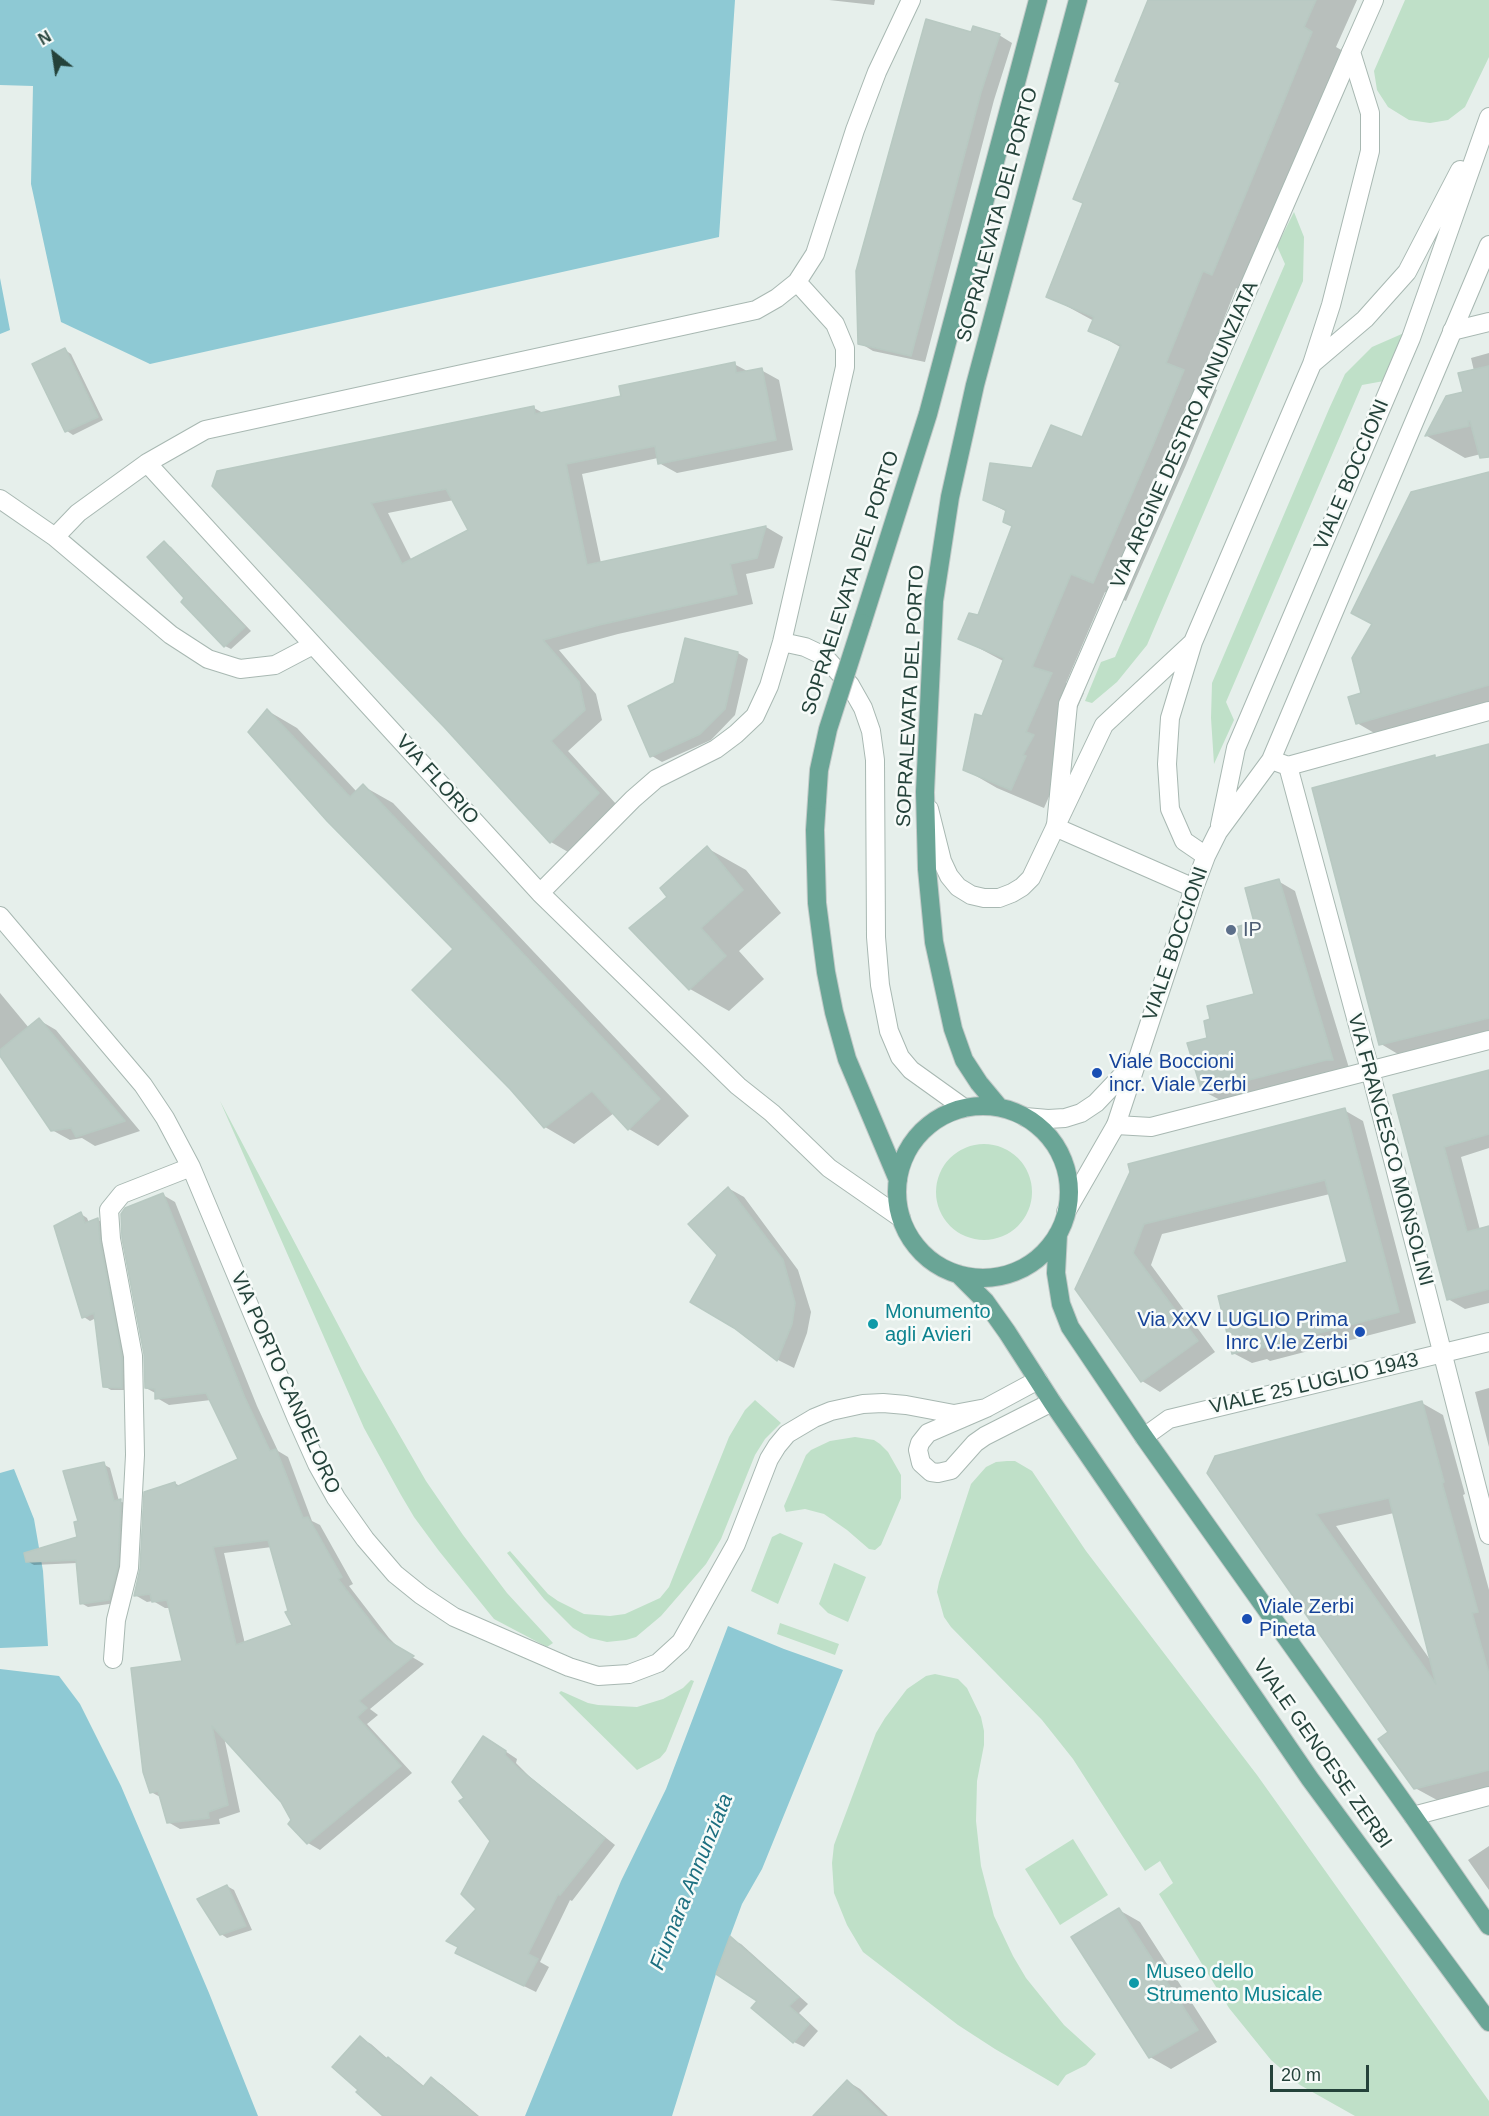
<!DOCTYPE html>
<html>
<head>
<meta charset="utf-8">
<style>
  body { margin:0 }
  #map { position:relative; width:1489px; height:2116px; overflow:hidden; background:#e6efeb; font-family:Arial,sans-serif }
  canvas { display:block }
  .north { position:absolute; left:24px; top:24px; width:60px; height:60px; -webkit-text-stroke:4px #f7fbf9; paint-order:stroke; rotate:330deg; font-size:16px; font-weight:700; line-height:24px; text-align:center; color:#24423a }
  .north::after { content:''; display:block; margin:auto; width:21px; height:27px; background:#24423a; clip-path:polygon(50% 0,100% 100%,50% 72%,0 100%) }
  .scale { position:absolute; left:1270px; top:2065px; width:99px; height:27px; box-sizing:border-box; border:3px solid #24423a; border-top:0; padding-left:8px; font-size:18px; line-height:21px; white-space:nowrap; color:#24423a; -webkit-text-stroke:4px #f7fbf9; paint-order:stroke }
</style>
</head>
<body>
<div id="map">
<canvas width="1489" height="2116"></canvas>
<div class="north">N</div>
<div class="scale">20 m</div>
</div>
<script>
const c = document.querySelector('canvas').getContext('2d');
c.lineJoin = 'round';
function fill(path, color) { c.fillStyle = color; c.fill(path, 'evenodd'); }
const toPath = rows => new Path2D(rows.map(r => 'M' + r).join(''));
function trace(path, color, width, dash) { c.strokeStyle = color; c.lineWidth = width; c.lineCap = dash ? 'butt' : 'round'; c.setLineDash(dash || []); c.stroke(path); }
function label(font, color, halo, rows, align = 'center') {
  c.font = font + ' Arial,sans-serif'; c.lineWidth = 5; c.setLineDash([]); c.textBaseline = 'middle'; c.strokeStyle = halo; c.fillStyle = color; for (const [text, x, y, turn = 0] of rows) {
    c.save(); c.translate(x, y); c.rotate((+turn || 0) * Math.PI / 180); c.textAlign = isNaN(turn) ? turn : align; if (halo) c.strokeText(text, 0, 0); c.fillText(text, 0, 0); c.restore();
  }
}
fill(toPath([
  [1405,0,1489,0,1489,57,1465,107,1448,120,1430,123,1409,120,1388,107,1377,90,1374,71],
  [1294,212,1304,237,1303,281,1147,645,1117,682,1092,703,1085,701,1101,662,1115,657,1285,264,1277,246],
  [1404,333,1384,381,1362,385,1226,702,1234,720,1214,764,1211,718,1212,683,1329,409,1345,374,1372,347],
  [220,1101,362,1370,426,1481,463,1535,507,1593,553,1643,547,1647,494,1619,439,1551,414,1517,401,1495,364,1428],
  '936 1192a48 48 0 1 1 96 0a48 48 0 1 1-96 0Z',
  [755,1400,781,1423,765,1439,755,1455,721,1539,706,1564,661,1616,636,1637,626,1640,607,1642,590,1638,573,1628,544,1599,507,1553,510,1551,548,1594,558,1601,584,1614,610,1616,625,1614,660,1598,669,1587,729,1437,745,1410],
  [855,1437,874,1440,880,1444,888,1452,901,1475,901,1498,881,1545,875,1550,869,1549,847,1530,824,1514,805,1509,786,1512,784,1506,806,1455,811,1450,830,1441],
  [1007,1461,1015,1461,1032,1471,1086,1551,1257,1775,1489,2101,1489,2116,1355,2116,1300,2085,1271,2060,1229,2008,1159,1894,1173,1883,1160,1861,1145,1871,1073,1759,1042,1720,951,1627,944,1617,937,1592,939,1582,971,1484,986,1467,996,1462],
  [780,1533,803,1543,778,1604,751,1591,772,1537],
  [834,1563,866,1577,848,1622,828,1613,819,1604],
  [780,1623,839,1644,835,1655,777,1634],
  [935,1674,958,1679,967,1688,981,1717,984,1731,984,1745,977,1781,976,1821,981,1866,994,1916,1013,1956,1026,1978,1064,2025,1096,2054,1086,2065,1066,2075,1058,2086,995,2049,958,2025,863,1952,847,1925,834,1893,832,1863,834,1845,876,1733,885,1718,907,1689,926,1676],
  [691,1680,694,1681,666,1751,660,1758,637,1770,559,1693,561,1691,588,1703,598,1705,637,1707,663,1699,683,1688],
  [1073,1839,1108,1895,1060,1925,1025,1869]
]), '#bfe0c8');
fill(toPath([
  [0,0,735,0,719,237,150,364,61,322,31,184,33,86,0,85],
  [0,278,10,330,0,334],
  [14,1469,34,1519,43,1571,48,1646,0,1648,0,1473],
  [728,1626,784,1649,843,1670,762,1869,742,1904,716,1974,672,2116,525,2116,621,1881,666,1789],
  [0,1669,59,1676,80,1704,121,1786,209,1993,258,2116,0,2116]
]), '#8ec9d4');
fill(toPath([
  [829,0,875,0,874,5],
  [1149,0,1357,0,1336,47,1345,52,1246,293,1236,288,1200,380,1217,390,1186,465,1126,601,1105,592,1066,683,1084,693,1058,751,1058,776,1044,808,997,788,964,769,1005,662,960,638,979,617,1013,527,1004,522,1007,512,985,500,1083,439,1122,348,1090,330,1094,321,1048,296,1085,204],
  [972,33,999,35,1012,43,994,100,925,362,873,351,860,343],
  [65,350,71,354,103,420,73,435,67,431],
  [1489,353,1489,452,1465,458,1427,436,1447,398,1465,393,1474,371,1471,358],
  [734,364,749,372,761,370,779,380,793,450,677,473,659,463,658,458,582,474,601,563,766,527,783,537,774,568,746,574,753,604,618,634,559,650,596,694,602,720,568,751,616,804,568,852,551,842,445,726,214,485,534,408,545,414,623,398],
  [454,500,470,531,412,561,388,513],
  [1489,473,1489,711,1388,741,1357,723,1363,694],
  [164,543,171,547,251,631,231,649,225,646,186,598],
  [686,640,738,653,748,659,735,715,711,740,662,762,652,756,630,707,676,684],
  [268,711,297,728,357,792,363,786,393,803,689,1116,658,1146,629,1129,614,1113,574,1144,545,1127,455,949],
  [1489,746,1489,1040,1408,1060,1381,1044,1434,756,1439,759],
  [707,848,746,870,781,913,739,951,764,979,729,1011,690,989,631,929,669,897],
  [1278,881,1295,891,1349,1068,1220,1100,1203,1091,1209,1039,1256,995],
  [0,993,29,1028,39,1020,56,1030,140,1131,95,1146,82,1138,70,1140,52,1130,0,1054],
  [1489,1072,1489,1148,1461,1157,1480,1230,1489,1227,1489,1303,1465,1309,1448,1299,1394,1096],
  [1344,1110,1363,1121,1416,1323,1270,1361,1267,1359,1252,1363,1233,1353,1349,1263,1330,1194,1162,1234,1151,1265,1215,1352,1160,1392,1142,1381,1077,1288,1131,1172],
  [728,1188,744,1197,798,1270,811,1312,807,1333,794,1368,778,1360,735,1327],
  [163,1195,175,1202,257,1406,278,1451,288,1457,312,1521,320,1525,353,1584,349,1586,389,1638,402,1651,424,1664,370,1709,378,1715,367,1724,412,1773,320,1850,308,1843,282,1801,224,1737,240,1812,219,1819,220,1824,180,1829,168,1822,162,1798,151,1792,184,1662,170,1608,165,1608,153,1601,147,1602,135,1595,175,1483,181,1487,240,1460,211,1400,169,1405,157,1398,157,1394,146,1388],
  [272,1547,294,1626,245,1644,224,1553],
  [81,1214,87,1218,89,1223,98,1220,104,1223,128,1362,128,1390,111,1390,104,1386,96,1318,90,1321,84,1317],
  [1489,1388,1489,1447,1475,1392],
  [1422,1403,1443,1415,1465,1494,1463,1495,1489,1590,1489,1787,1437,1800,1415,1788,1391,1732,1209,1472],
  [1394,1513,1431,1661,1336,1526],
  [103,1464,110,1468,119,1501,127,1504,124,1570,116,1603,88,1607,81,1603,77,1563,34,1565,27,1561,79,1538,80,1523],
  [496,1745,517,1759,516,1763,530,1777,615,1845,572,1901,570,1900,540,1962,549,1967,536,1992,469,1959,491,1841,466,1798],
  [1489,1846,1489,1890,1468,1860],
  [227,1886,234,1890,252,1930,227,1938,221,1934],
  [1119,1910,1140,1922,1217,2042,1171,2069,1150,2057],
  [731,1939,741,1944,808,2004,799,2013,818,2031,804,2047,794,2042,760,2001],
  [360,2038,371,2044,388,2059,399,2065,425,2087,432,2079,442,2085,479,2116,386,2116],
  [847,2081,860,2089,888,2116,815,2116]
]), '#0003');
const building = toPath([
  [1148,0,1316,0,1304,27,1312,32,1256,169,1212,275,1203,271,1166,363,1184,370,1153,445,1093,583,1071,574,1032,667,1052,673,1026,732,1034,735,1023,755,1026,756,1011,790,963,770,975,714,982,716,1004,658,958,639,969,613,978,615,1012,526,1003,522,1006,510,983,500,990,463,1032,468,1051,425,1082,437,1121,345,1088,331,1094,317,1046,297,1083,203,1073,199,1120,83,1115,81,1148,0],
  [926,19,971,32,973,26,1000,34,981,92,911,356,858,344,856,271,926,19],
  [65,348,98,417,65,432,32,364,65,348],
  [735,362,736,373,762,368,776,440,658,464,655,446,566,464,587,565,766,526,757,558,730,564,737,594,599,625,543,640,579,682,585,710,551,741,599,793,550,843,444,727,212,486,217,471,534,406,535,414,621,396,619,386,735,362],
  [446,489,468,530,402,564,371,503,446,489],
  [1489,366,1489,457,1480,458,1470,421,1468,421,1469,426,1425,436,1446,396,1463,392,1458,373,1489,366],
  [1489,472,1489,685,1356,724,1348,697,1361,693,1352,658,1372,624,1351,613,1411,492,1489,472],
  [164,541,245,627,224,647,181,602,184,598,147,557,164,541],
  [685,638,738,652,725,709,700,734,650,757,628,706,674,683,685,638],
  [267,709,350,797,363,784,660,1099,628,1130,592,1091,544,1128,510,1089,412,990,453,949,327,821,248,732,267,709],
  [1489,744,1489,1018,1379,1045,1312,788,1435,755,1435,758,1489,744],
  [707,846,743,890,701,928,726,956,689,990,629,928,667,897,660,888,707,846],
  [1279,879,1333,1060,1326,1060,1202,1092,1187,1043,1207,1038,1204,1021,1210,1019,1207,1006,1254,994,1236,927,1254,922,1245,888,1279,879],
  [39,1018,77,1064,125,1121,76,1137,71,1128,51,1131,0,1056,0,1050,39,1018],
  [1489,1070,1489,1134,1444,1147,1467,1232,1489,1226,1489,1289,1447,1300,1393,1095,1489,1070],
  [1345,1108,1399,1312,1250,1351,1250,1349,1232,1354,1218,1296,1347,1262,1325,1180,1144,1224,1133,1253,1198,1341,1141,1382,1075,1289,1130,1172,1128,1164,1345,1108],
  [728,1187,783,1260,795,1303,792,1324,777,1361,734,1328,690,1302,717,1255,688,1224,728,1187],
  [163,1193,245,1398,270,1451,276,1449,303,1518,308,1517,342,1577,338,1579,377,1630,390,1642,414,1656,359,1701,367,1708,357,1717,401,1766,307,1844,288,1824,291,1820,281,1802,212,1726,228,1805,208,1812,209,1818,167,1823,158,1791,150,1793,143,1772,131,1668,182,1661,167,1600,152,1602,150,1594,134,1596,140,1569,144,1492,175,1482,176,1487,238,1459,206,1393,155,1399,155,1389,145,1388,144,1354,122,1238,121,1214,125,1208,163,1193],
  [268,1540,288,1611,285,1612,292,1625,236,1645,213,1547,268,1540],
  [81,1212,85,1223,98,1218,100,1241,122,1357,122,1388,103,1387,94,1313,82,1318,54,1226,81,1212],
  [1422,1401,1444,1482,1442,1483,1478,1612,1472,1613,1489,1674,1489,1770,1414,1789,1378,1739,1388,1732,1207,1473,1215,1456,1422,1401],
  [1389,1498,1436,1684,1316,1514,1389,1498],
  [104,1462,114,1501,121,1499,118,1566,109,1600,80,1604,76,1560,26,1562,24,1553,77,1537,74,1522,78,1521,63,1471,104,1462],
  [483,1736,506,1751,505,1755,518,1768,605,1838,560,1895,558,1894,528,1954,538,1959,524,1986,455,1953,458,1947,446,1941,476,1909,461,1894,490,1841,459,1801,464,1798,452,1782,483,1736],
  [227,1885,246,1926,220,1935,197,1899,227,1885],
  [1119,1908,1198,2030,1149,2058,1071,1937,1119,1908],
  [730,1936,799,1997,789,2006,809,2024,793,2043,751,2008,757,2001,716,1974,730,1936],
  [360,2036,386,2059,388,2057,423,2087,431,2077,477,2116,383,2116,356,2092,358,2090,332,2067,360,2036],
  [847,2080,884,2116,813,2116,847,2080]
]);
fill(building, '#bbcac4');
trace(building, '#b8c9c2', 1.5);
const minor = toPath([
  [1452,331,1489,322],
  [147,463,540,893,738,1086,772,1113,829,1168,901,1218],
  [0,499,55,537,171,635,208,659,240,669,275,665,313,645],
  [55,537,78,513,147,463,205,430,756,310,777,298,797,282,815,254,855,130,877,72,911,0],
  [782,642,805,647,824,656,850,685,863,708,871,731,875,760,876,937,880,985,889,1031,900,1057,911,1070,964,1108],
  [1277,762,1288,766,1489,711],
  [1288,766,1370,1070,1489,1535],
  [1056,825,1068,704,1351,52],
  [540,893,633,799,656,779,716,749,736,734,755,716,769,686,782,642,845,367,845,348,835,324,797,282],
  [0,916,143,1085,165,1118,191,1167,296,1417,317,1464,336,1498,365,1539,395,1574,421,1595,454,1617,569,1667,598,1676,629,1674,658,1663,681,1642,736,1544,769,1459,777,1446,787,1434,814,1418,831,1411,863,1404,883,1403,906,1405,954,1414,986,1408],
  [1116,1125,1151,1127,1489,1040],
  [1038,1380,986,1408,928,1433,920,1443,918,1450,921,1463,931,1472,938,1473,951,1470,975,1443,985,1436,1052,1402],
  [113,1659,116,1620,129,1568,135,1455,133,1356,111,1239,109,1210,122,1194,191,1167],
  [1413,1816,1489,1796]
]);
const tertiary = toPath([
  [1312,364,1365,319,1407,272,1460,170],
  [929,809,942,861,949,876,958,887,971,895,984,898,999,898,1012,893,1022,887,1031,878,1104,725,1192,643],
  [1220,825,1236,748,1411,338,1489,117],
  [1055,827,1194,888],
  [1206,856,1184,841,1170,809,1167,764,1170,718,1193,642,1312,364,1331,305,1370,151,1370,113,1351,52,1374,0],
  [1025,1117,1048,1119,1065,1118,1081,1113,1096,1103,1133,1064],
  [1066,1212,1116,1125,1194,888,1206,856,1218,832,1271,760,1489,245],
  [1144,1437,1169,1419,1489,1342]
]);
const primary = toPath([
  [862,623,928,414,1038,0],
  [817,800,815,830,817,903,826,972,834,1012,847,1059,898,1180],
  '897 1192a86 86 0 1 1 172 0a86 86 0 1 1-172 0Z',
  [999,1107,979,1083,964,1060,953,1029,934,942,927,869,925,792,934,601,950,497,975,385,1078,0],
  [1058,1234,1056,1273,1061,1304,1070,1327,1144,1437,1413,1816,1489,1926],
  [958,1274,985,1301,1007,1332,1052,1402,1310,1779,1489,2022]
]);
trace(minor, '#a8b8b2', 20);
trace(tertiary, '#a8b8b2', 20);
trace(primary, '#c2cac8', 20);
trace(minor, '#fff', 18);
trace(tertiary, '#fff', 18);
trace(primary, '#6aa596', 18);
const primaryBridge = toPath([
  [817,800,819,770,828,729,862,623]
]);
trace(primaryBridge, '#c2cac8', 20, []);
trace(primaryBridge, '#6aa596', 18);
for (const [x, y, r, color] of [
  [1231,930,6,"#5c6f8a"],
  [1097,1073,6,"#1a4fb4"],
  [873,1324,6,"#0f9aa8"],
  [1360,1332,6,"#1a4fb4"],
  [1247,1619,6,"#1a4fb4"],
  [1134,1983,6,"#0f9aa8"]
]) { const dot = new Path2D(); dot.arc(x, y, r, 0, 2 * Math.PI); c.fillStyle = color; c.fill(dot); trace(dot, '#f7fbf9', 2); }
label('20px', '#24423a', '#f7fbf9', [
  ["SOPRALEVATA DEL PORTO",998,215,-75],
  ["VIA ARGINE DESTRO ANNUNZIATA",1185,435,-66],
  ["VIALE BOCCIONI",1352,475,-67],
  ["SOPRAELEVATA DEL PORTO",851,583,-72],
  ["SOPRALEVATA DEL PORTO",911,696,-87],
  ["VIA FLORIO",437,780,48],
  ["VIALE BOCCIONI",1176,944,-71],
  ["VIA FRANCESCO MONSOLINI",1390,1150,75],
  ["VIA PORTO CANDELORO",285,1383,66],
  ["VIALE 25 LUGLIO 1943",1314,1384,-13],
  ["VIALE GENOESE ZERBI",1322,1754,55]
]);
label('20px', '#4e5e75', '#f7fbf9', [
  ["IP",1243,930]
], 'left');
label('20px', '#164399', '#f7fbf9', [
  ["Viale Boccioni",1109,1062],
  ["incr. Viale Zerbi",1109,1085],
  ["Via XXV LUGLIO Prima",1348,1320,"right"],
  ["Inrc V.le Zerbi",1348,1343,"right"],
  ["Viale Zerbi",1259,1607],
  ["Pineta",1259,1630]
], 'left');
label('20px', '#0d838f', '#f7fbf9', [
  ["Monumento",885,1312],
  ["agli Avieri",885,1335],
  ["Museo dello",1146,1972],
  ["Strumento Musicale",1146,1995]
], 'left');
label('italic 21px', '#1c6f80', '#f7fbf9', [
  ["Fiumara Annunziata",692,1882,-68]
]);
</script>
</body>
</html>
